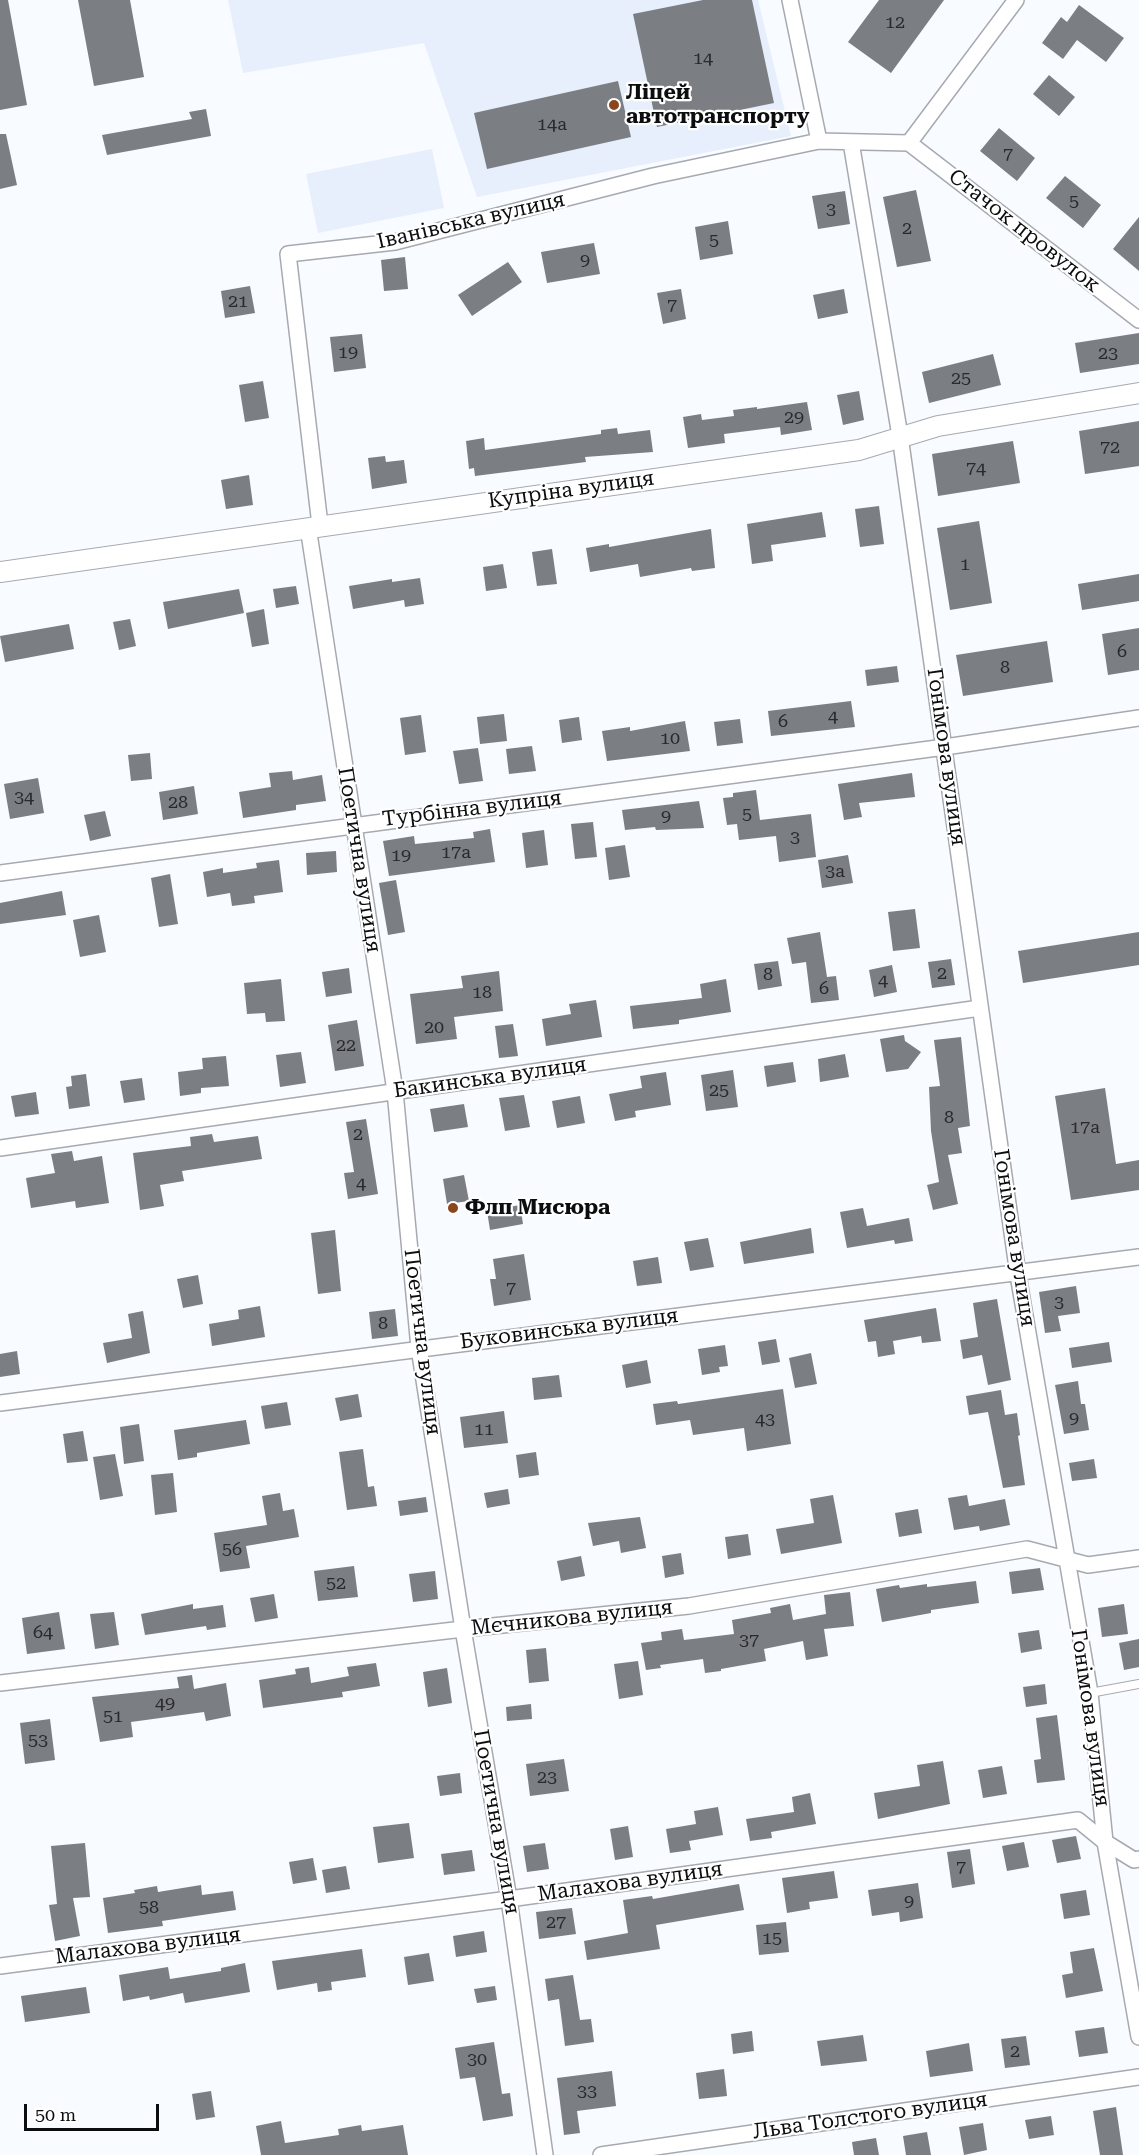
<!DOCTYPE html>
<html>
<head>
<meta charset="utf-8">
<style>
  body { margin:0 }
  #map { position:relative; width:1139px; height:2155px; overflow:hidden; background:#f8fbff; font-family:"Roboto Serif",serif }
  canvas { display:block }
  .scale { position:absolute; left:24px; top:2104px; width:135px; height:27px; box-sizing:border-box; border:3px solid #0c0d0f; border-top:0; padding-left:8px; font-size:18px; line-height:21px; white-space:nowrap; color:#0c0d0f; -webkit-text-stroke:4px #fff; paint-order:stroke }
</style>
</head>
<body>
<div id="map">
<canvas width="1139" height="2155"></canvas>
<div class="scale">50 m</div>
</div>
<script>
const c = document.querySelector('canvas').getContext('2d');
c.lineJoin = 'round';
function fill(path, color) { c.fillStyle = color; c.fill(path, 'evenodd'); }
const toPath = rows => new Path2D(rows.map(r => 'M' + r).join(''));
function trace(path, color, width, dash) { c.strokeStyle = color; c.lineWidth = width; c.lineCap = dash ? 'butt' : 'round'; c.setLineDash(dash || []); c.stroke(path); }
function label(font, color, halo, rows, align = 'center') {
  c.font = font + ' "Roboto Serif",serif'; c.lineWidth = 4.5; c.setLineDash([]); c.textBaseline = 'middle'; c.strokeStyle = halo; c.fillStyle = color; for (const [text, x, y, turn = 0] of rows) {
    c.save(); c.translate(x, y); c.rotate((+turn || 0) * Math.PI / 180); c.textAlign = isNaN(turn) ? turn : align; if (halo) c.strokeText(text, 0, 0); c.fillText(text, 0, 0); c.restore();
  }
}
fill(toPath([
  [228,0,758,0,791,136,477,197,424,43,243,73],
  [432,149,444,208,318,233,306,174]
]), '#e7effc');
fill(toPath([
  [0,0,8,0,27,105,0,110],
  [78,0,130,0,144,77,94,86],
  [703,0,752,0,774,103,657,127,633,14],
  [879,0,944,0,891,73,848,42],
  [1079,5,1124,38,1106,62,1077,40,1063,59,1042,43,1061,17,1067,22],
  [1049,75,1075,97,1059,116,1033,94],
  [618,81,631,137,487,169,474,113],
  [206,109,211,136,107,155,102,135,192,119,189,112],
  [999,128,1035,158,1017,181,980,151],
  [0,134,6,134,17,185,0,189],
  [1065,176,1101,205,1083,228,1046,198],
  [916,190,931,261,897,267,883,197],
  [845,191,850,224,818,229,812,196],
  [1139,217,1139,271,1113,249],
  [728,221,733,254,700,260,695,227],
  [594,243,600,274,547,283,541,252],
  [405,257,408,289,384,291,381,260],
  [508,262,522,282,472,316,458,295],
  [250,286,255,313,225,318,221,291],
  [681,289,686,319,663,324,657,293],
  [844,289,848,313,818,319,813,295],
  [1139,333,1139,364,1080,373,1075,343],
  [362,334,366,368,334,372,330,337],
  [993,354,1001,385,929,403,922,372],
  [263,381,269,418,245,422,239,385],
  [859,391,864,420,843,425,837,395],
  [807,402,812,430,781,435,780,427,724,434,725,443,688,448,683,417,701,414,702,420,734,416,733,410,757,407,757,409],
  [1139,421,1139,466,1085,474,1079,431],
  [617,428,618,434,650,430,653,452,585,457,586,462,475,476,474,468,469,469,466,441,484,438,485,450,601,434,601,430],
  [1013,441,1020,483,938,496,932,454],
  [385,456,386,462,404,460,407,483,372,489,368,458],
  [249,475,253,505,226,509,221,480],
  [879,506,884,544,860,547,855,509],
  [822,512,826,537,771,545,773,561,752,564,747,524],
  [979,521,992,603,950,610,937,528],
  [711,529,715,568,692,571,691,568,640,577,638,564,590,572,586,548,609,544,609,547],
  [552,549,557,584,537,586,532,552],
  [503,564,507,588,486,591,483,567],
  [1139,574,1139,601,1082,610,1078,584],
  [420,578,424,604,405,607,404,600,353,609,349,586,392,579,392,582],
  [296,586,299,604,276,608,273,589],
  [239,589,244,613,168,629,163,602],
  [264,609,269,644,252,647,246,613],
  [130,619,136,646,119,650,113,622],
  [69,624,74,649,5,662,0,636],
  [1139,628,1139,670,1108,675,1102,634],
  [1047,641,1053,682,963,696,956,655],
  [897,666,899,682,867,686,865,670],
  [851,701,855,727,771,736,768,711],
  [504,714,507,741,480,744,477,717],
  [421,715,426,752,405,755,400,718],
  [579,717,582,740,562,743,559,720],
  [740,719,743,743,717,746,714,722],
  [685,721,690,751,607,761,602,731,630,727,630,731],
  [532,746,536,771,509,774,506,749],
  [478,748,483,781,459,784,453,751],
  [150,753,152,779,131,781,128,755],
  [292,771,293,780,322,775,326,801,296,805,296,810,243,818,239,792,271,787,269,773],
  [912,773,915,797,859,803,862,817,844,820,838,784],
  [38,778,44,813,10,819,4,784],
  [194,786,198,814,163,820,159,792],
  [756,790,760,820,811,814,816,857,779,862,776,836,739,840,737,824,727,825,723,798,733,797,733,793],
  [699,801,704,828,656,830,655,827,625,830,622,810],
  [105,811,111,836,90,841,84,815],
  [593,822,597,857,575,859,571,824],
  [490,829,495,862,389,876,383,841,414,836,415,844,474,838,473,832],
  [544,830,548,865,526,868,522,833],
  [625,845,630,877,609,880,605,848],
  [336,851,337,872,307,875,306,853],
  [848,855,853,883,822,888,818,860],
  [279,860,283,892,254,896,255,903,232,906,230,893,207,897,203,872,223,868,223,873,257,868,256,863],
  [170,874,178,924,159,927,151,878],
  [396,880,405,932,388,935,379,883],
  [62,891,66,915,0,924,0,903],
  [915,909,920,948,893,951,888,912],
  [99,915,106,952,80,957,73,920],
  [820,932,827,977,836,976,839,1000,811,1003,806,962,792,964,787,938],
  [1139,932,1139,965,1023,983,1018,951],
  [951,959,955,985,932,988,928,962],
  [778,961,782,986,758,990,754,964],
  [892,965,897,992,874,997,869,970],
  [349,968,352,993,326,997,322,972],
  [499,971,503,1011,454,1017,457,1039,416,1044,410,994,463,988,461,976],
  [281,979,285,1021,266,1022,265,1013,247,1014,244,983],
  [726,979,731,1012,679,1020,679,1024,633,1029,630,1006,702,998,700,984],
  [596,1000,602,1037,546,1046,542,1019,571,1014,569,1004],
  [357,1020,364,1066,335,1071,328,1025],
  [513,1024,518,1056,499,1058,495,1026],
  [904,1035,905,1041,921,1052,908,1069,886,1072,880,1039],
  [961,1037,970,1126,958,1128,962,1153,948,1155,958,1204,933,1210,927,1185,939,1182,931,1131,929,1087,940,1086,934,1040],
  [301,1052,306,1083,280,1087,276,1055],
  [845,1054,849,1077,820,1082,818,1059],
  [226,1056,229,1086,201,1088,201,1093,180,1096,178,1072,203,1069,202,1058],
  [793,1062,796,1082,767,1087,764,1066],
  [733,1070,738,1107,706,1111,701,1075],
  [666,1072,671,1105,635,1111,636,1117,615,1121,609,1094,642,1088,640,1076],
  [86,1074,90,1106,69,1109,66,1087,72,1086,71,1076],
  [142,1078,145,1100,124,1103,120,1081],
  [1105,1088,1116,1164,1139,1160,1139,1190,1071,1200,1055,1096],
  [36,1092,39,1114,15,1117,11,1096],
  [524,1095,530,1127,505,1131,499,1098],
  [580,1096,585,1123,557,1128,552,1101],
  [464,1104,468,1127,434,1132,430,1109],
  [366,1119,378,1194,348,1199,344,1173,354,1172,346,1122],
  [212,1134,214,1142,258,1136,262,1159,182,1171,184,1181,160,1185,164,1206,140,1210,133,1153,191,1146,190,1137],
  [72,1151,74,1161,102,1156,109,1203,76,1208,75,1201,31,1208,26,1178,55,1173,51,1154],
  [464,1175,469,1201,447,1204,443,1179],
  [520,1205,523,1224,490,1230,487,1211],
  [863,1208,867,1226,909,1218,913,1241,895,1244,894,1240,847,1248,840,1212],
  [811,1228,814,1253,744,1264,740,1242],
  [335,1230,341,1291,318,1294,311,1233],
  [708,1238,714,1267,690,1271,684,1242],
  [524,1254,531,1300,494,1306,490,1279,496,1279,493,1259],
  [658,1257,662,1283,637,1286,633,1261],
  [198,1275,203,1304,183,1308,177,1279],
  [1076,1286,1080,1313,1058,1316,1061,1331,1045,1333,1039,1292],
  [997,1299,1011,1380,988,1385,982,1355,963,1359,960,1340,978,1337,973,1303],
  [260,1306,265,1337,212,1346,209,1324,239,1319,238,1310],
  [936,1308,941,1341,922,1343,921,1336,893,1341,895,1354,878,1357,876,1341,868,1342,864,1320],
  [395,1309,398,1336,372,1339,369,1312],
  [143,1311,150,1353,107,1363,103,1343,132,1338,128,1314],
  [776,1339,780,1362,762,1365,758,1342],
  [1109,1342,1112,1362,1072,1368,1069,1348],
  [725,1345,728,1366,719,1367,720,1372,702,1375,698,1349],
  [17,1351,20,1374,0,1377,0,1354],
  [811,1353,817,1384,795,1388,789,1358],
  [647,1360,651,1383,626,1388,622,1365],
  [559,1375,562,1397,534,1400,532,1378],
  [1078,1381,1081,1404,1085,1404,1089,1430,1064,1434,1055,1385],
  [783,1389,791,1444,747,1451,744,1428,693,1435,690,1420,656,1425,653,1404,677,1401,678,1404],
  [1001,1390,1005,1415,1017,1413,1020,1435,1018,1436,1025,1485,1003,1488,988,1412,969,1415,966,1396],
  [358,1394,362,1417,340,1421,335,1398],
  [287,1402,291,1425,265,1429,261,1406],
  [504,1411,508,1443,464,1448,460,1417],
  [246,1420,250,1444,197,1453,197,1457,178,1460,174,1430],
  [139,1424,144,1461,124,1464,120,1427],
  [83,1431,88,1461,67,1463,63,1434],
  [363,1449,368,1487,374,1486,377,1506,347,1510,339,1452],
  [536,1452,539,1475,519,1478,516,1455],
  [115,1454,123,1496,100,1500,93,1457],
  [1094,1459,1097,1478,1072,1481,1069,1463],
  [173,1473,177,1512,155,1515,151,1475],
  [508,1489,510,1504,487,1508,484,1493],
  [280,1493,283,1511,294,1509,299,1537,246,1546,250,1568,220,1572,214,1533,267,1525,262,1496],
  [833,1495,842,1543,781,1554,776,1529,814,1523,810,1499],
  [967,1495,969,1506,1005,1499,1010,1525,980,1531,979,1526,954,1530,948,1498],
  [426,1497,428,1512,400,1516,398,1501],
  [918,1509,922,1533,899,1537,895,1513],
  [640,1517,646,1548,621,1553,619,1541,593,1546,588,1523],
  [748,1534,751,1555,728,1559,725,1537],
  [681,1553,684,1574,665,1578,662,1556],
  [581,1556,585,1576,561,1581,557,1561],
  [354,1566,358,1597,318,1601,314,1571],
  [1040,1568,1044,1590,1012,1594,1009,1572],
  [435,1571,438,1599,413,1602,409,1574],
  [976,1581,979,1603,931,1610,931,1613,882,1622,876,1589,899,1585,900,1588,927,1584,927,1587],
  [850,1592,854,1626,824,1629,828,1656,806,1660,803,1641,764,1649,766,1661,721,1669,721,1671,705,1673,703,1659,660,1665,661,1668,646,1670,641,1643,662,1640,661,1632,682,1629,684,1640,734,1634,732,1620,771,1613,770,1608,790,1604,793,1620,826,1614,824,1595],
  [274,1594,278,1618,255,1622,250,1598],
  [193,1604,193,1609,223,1605,226,1627,207,1630,206,1626,145,1635,141,1614],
  [1124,1604,1128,1634,1102,1637,1098,1608],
  [59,1612,65,1649,27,1654,22,1618],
  [114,1612,119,1645,95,1649,90,1614],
  [1039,1630,1042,1649,1021,1653,1018,1633],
  [1139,1639,1139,1667,1124,1670,1119,1643],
  [546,1648,549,1681,529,1683,526,1650],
  [638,1661,643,1695,619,1699,614,1664],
  [376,1663,380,1686,342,1692,343,1697,263,1708,259,1680,296,1674,295,1669,309,1667,311,1683,349,1676,347,1667],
  [447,1668,452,1703,428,1707,423,1672],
  [192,1675,194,1689,226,1683,231,1716,206,1721,204,1712,131,1722,133,1737,100,1742,92,1697,179,1688,177,1677],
  [1045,1684,1047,1704,1026,1707,1023,1687],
  [531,1704,532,1719,507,1721,506,1707],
  [1057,1715,1065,1780,1037,1783,1034,1760,1041,1759,1036,1718],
  [50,1719,55,1760,25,1764,20,1723],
  [564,1759,569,1791,530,1796,526,1764],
  [943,1761,950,1804,878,1819,874,1793,920,1786,917,1765],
  [1002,1766,1007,1794,983,1798,978,1770],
  [460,1773,462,1793,440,1796,437,1776],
  [810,1793,816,1824,771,1832,772,1838,750,1841,746,1819,794,1812,792,1797],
  [718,1807,723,1835,689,1841,691,1850,670,1853,666,1829,696,1824,694,1811],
  [409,1823,414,1858,378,1863,373,1827],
  [628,1826,633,1857,615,1860,610,1829],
  [1076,1836,1081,1859,1057,1863,1052,1840],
  [1024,1842,1029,1867,1007,1871,1002,1846],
  [85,1843,90,1897,73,1898,80,1936,55,1941,49,1905,57,1904,51,1846],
  [545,1843,549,1869,527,1872,523,1846],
  [970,1849,975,1884,952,1888,947,1852],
  [472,1850,475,1871,444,1875,441,1854],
  [313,1858,317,1880,293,1884,289,1862],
  [346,1866,350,1889,326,1893,322,1870],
  [834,1871,838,1898,809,1902,810,1909,787,1913,782,1878],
  [918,1883,923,1918,900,1922,899,1912,872,1916,868,1890],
  [739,1884,744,1910,656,1925,660,1949,587,1960,584,1941,628,1933,623,1900,652,1896,653,1899],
  [201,1885,202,1895,233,1891,236,1910,162,1921,163,1926,108,1933,103,1898,135,1893,134,1890,157,1886,158,1892],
  [1086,1890,1090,1915,1064,1919,1060,1894],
  [572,1908,576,1934,539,1939,536,1912],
  [786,1922,789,1952,759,1955,756,1925],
  [484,1931,487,1952,456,1957,453,1936],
  [1094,1948,1103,1991,1066,1998,1062,1975,1073,1973,1070,1952],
  [362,1949,366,1977,331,1982,332,1990,318,1992,317,1983,277,1990,272,1961],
  [429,1953,434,1981,408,1985,404,1957],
  [245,1963,250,1992,185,2003,183,1993,150,2000,149,1996,123,2001,119,1975,168,1967,170,1979,221,1971,221,1968],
  [573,1975,580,2020,591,2019,594,2042,565,2046,559,1999,548,2001,545,1979],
  [495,1986,497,2000,477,2003,474,1989],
  [86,1987,90,2013,25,2022,21,1996],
  [1104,2027,1108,2053,1079,2057,1075,2031],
  [752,2031,754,2051,733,2054,731,2034],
  [863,2035,867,2061,821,2066,817,2041],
  [1026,2036,1030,2065,1005,2068,1001,2039],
  [494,2042,502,2094,510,2093,513,2116,483,2121,475,2077,460,2079,455,2048],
  [969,2043,973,2071,930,2077,926,2051],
  [724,2069,727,2096,699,2099,696,2073],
  [612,2071,616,2106,577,2111,580,2133,564,2135,557,2078],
  [211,2091,215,2117,196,2120,192,2094],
  [1116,2107,1123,2155,1100,2155,1093,2111],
  [1051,2116,1054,2135,1029,2139,1025,2120],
  [281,2121,285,2143,339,2135,338,2129,361,2125,362,2131,403,2125,408,2155,261,2155,256,2126],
  [983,2123,987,2150,964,2155,959,2127],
  [927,2132,931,2155,906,2155,903,2136],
  [876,2138,879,2155,854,2155,852,2142]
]), '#7b7f84');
const service = toPath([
  [1090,1693,1139,1684]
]);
const minor = toPath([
  [790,0,819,141],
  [851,142,900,436,1018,1275,1090,1693,1105,1842,1139,2037],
  [909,143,1139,320],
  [320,525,288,254,395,242,653,176,819,141,909,143,1016,0],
  [308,527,395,1091,419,1348,463,1629,509,1899,545,2155],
  [0,873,945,747,1139,718],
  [0,1148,980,1008],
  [0,1403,1139,1257],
  [0,1683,463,1629,689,1606,1027,1549,1088,1565,1139,1558],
  [0,1966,509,1899,1078,1820,1105,1842,1134,1860,1139,1859],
  [601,2155,1139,2077]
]);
const secondary = toPath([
  [0,572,859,450,938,426,1139,393]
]);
trace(service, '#a6aab0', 10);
trace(minor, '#a6aab0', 18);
trace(secondary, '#a6aab0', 22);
trace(service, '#fff', 8);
trace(minor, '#fff', 15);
trace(secondary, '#fff', 20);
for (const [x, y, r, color] of [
  [614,105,6,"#8b471b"],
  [453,1208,6,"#8b471b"]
]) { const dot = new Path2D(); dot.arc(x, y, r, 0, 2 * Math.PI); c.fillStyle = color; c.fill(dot); trace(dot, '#fff', 2); }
label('18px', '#282a2c', null, [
  ["12",895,23],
  ["14",703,59],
  ["14а",552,125],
  ["7",1008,155],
  ["5",1074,202],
  ["3",831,210],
  ["2",907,229],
  ["5",714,241],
  ["9",585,261],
  ["21",238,302],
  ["7",672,306],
  ["19",348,353],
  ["23",1108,354],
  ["25",961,379],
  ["29",794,418],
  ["72",1110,448],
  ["74",976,469],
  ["1",965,565],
  ["6",1122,652],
  ["8",1005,668],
  ["4",833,717],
  ["6",783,722],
  ["10",670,739],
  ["34",24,798],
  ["28",178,803],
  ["5",747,815],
  ["9",666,817],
  ["3",795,838],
  ["17а",456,853],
  ["19",401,856],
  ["3а",835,872],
  ["2",942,974],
  ["8",768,975],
  ["4",883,981],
  ["6",824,989],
  ["18",482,993],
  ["20",434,1028],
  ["22",346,1046],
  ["25",719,1091],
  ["8",949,1118],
  ["17а",1085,1128],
  ["2",358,1135],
  ["4",361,1184],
  ["7",511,1289],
  ["3",1059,1303],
  ["8",383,1324],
  ["9",1074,1419],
  ["43",765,1420],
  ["11",484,1430],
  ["56",232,1550],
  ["52",336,1584],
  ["64",43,1633],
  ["37",749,1641],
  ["49",165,1704],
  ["51",113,1717],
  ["53",38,1741],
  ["23",547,1778],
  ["7",961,1868],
  ["9",909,1902],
  ["58",149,1908],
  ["27",556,1923],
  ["15",772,1939],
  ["2",1015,2052],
  ["30",477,2060],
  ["33",587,2092]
]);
label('bold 21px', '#0c0d0f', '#fff', [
  ["Ліцей",626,93],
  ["автотранспорту",626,117],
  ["Флп Мисюра",465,1208]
], 'left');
label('21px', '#0c0d0f', '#fff', [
  ["Іванівська вулиця",471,221,-13],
  ["Стачок провулок",1024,231,38],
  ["Купріна вулиця",571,490,-8],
  ["Гонімова вулиця",946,757,82],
  ["Турбінна вулиця",472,809,-7],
  ["Поетична вулиця",359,860,81],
  ["Бакинська вулиця",490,1078,-8],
  ["Гонімова вулиця",1014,1238,81],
  ["Буковинська вулиця",569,1329,-7],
  ["Поетична вулиця",422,1342,83],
  ["Мєчникова вулиця",572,1618,-6],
  ["Гонімова вулиця",1090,1718,82],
  ["Поетична вулиця",496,1822,80],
  ["Малахова вулиця",630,1882,-8],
  ["Малахова вулиця",148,1946,-7],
  ["Льва Толстого вулиця",870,2116,-8]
]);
</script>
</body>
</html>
